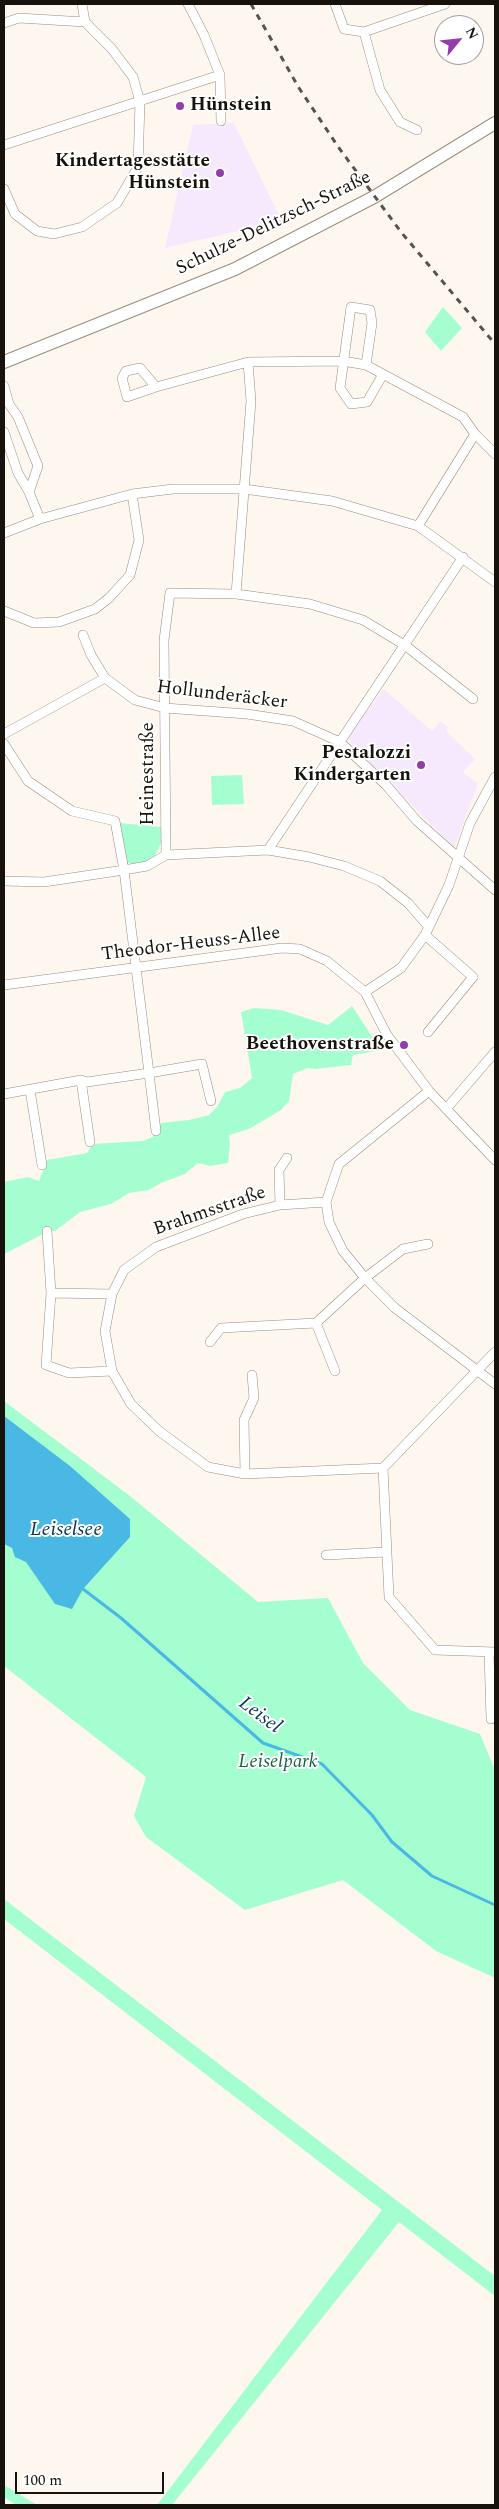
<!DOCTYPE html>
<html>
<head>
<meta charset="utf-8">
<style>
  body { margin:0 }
  #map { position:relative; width:499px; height:2509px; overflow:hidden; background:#fef7f0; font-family:Spectral,serif }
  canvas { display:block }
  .frame { position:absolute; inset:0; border:5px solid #17120c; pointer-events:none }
  .north { position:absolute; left:434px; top:15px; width:50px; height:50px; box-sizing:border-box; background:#fff; border:1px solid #a2a09e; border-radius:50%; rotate:62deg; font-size:14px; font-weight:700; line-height:20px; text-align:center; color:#17120c }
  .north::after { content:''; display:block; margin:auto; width:18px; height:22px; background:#923dab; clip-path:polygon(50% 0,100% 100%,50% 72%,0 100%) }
  .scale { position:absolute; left:15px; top:2472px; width:149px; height:22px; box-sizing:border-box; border:2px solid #17120c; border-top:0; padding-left:6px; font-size:15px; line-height:18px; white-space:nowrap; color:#17120c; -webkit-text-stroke:4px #fff; paint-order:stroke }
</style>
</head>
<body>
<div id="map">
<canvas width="499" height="2509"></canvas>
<div class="frame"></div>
<div class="north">N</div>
<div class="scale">100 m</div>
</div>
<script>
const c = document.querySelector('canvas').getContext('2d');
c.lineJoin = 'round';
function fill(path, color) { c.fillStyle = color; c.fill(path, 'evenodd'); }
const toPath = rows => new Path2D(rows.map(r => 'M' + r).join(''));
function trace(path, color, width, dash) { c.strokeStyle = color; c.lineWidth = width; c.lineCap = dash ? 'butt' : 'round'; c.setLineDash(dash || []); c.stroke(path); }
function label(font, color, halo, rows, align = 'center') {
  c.font = font + ' Spectral,serif'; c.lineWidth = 4; c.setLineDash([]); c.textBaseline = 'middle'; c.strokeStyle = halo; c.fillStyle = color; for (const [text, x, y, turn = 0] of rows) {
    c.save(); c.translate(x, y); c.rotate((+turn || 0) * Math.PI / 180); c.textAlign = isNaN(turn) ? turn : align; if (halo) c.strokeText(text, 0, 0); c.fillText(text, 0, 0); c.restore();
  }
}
fill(toPath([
  [234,123,282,221,165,248,193,125],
  [384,689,432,731,441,721,448,728,446,731,475,759,463,772,478,784,454,848,346,738]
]), '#f6e9fd');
fill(toPath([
  [443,307,462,328,441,351,425,332],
  [242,775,244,804,212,805,211,776],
  [119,823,161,827,161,843,155,856,143,864,127,863],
  [352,1006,381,1050,353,1055,351,1065,315,1069,308,1068,293,1074,289,1101,281,1110,249,1129,229,1135,230,1144,228,1163,210,1166,198,1163,185,1174,161,1183,149,1190,129,1193,111,1204,80,1212,55,1231,47,1232,4,1254,4,1182,28,1177,39,1181,47,1160,87,1153,93,1144,142,1141,153,1137,161,1123,189,1120,209,1115,217,1107,225,1092,240,1088,252,1078,241,1012,254,1008,281,1010,328,1025],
  [4,1401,130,1496,258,1602,328,1598,363,1663,410,1710,480,1734,495,1770,495,1978,436,1951,343,1880,245,1910,146,1837,134,1816,146,1777,4,1666],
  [4,1899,495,2276,495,2296,399,2222,172,2505,157,2505,382,2210,4,1919],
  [4,2485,37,2505,16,2505,4,2497]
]), '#a4fecf');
fill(toPath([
  [4,1416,70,1466,130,1519,130,1537,83,1589,72,1609,55,1604,26,1562,15,1557,12,1548,4,1544]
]), '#49b8e5');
trace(toPath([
  [83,1589,121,1618,263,1743,322,1764,372,1815,392,1842,432,1876,495,1905]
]), '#49b8e5', 3);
const street = toPath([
  [82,4,85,22],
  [188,4,204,35,220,75,221,121],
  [335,4,344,29,364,32,380,90,400,122,417,130],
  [4,23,19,18,85,22,112,49,133,77,140,102,138,167,117,203,82,227,54,234,37,231,15,214,4,189],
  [364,32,445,4],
  [4,145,220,75],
  [382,376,367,402,351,404,340,388,351,307,370,310,372,323,366,365,463,417,475,434],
  [4,386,9,404,18,417,38,466,29,492],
  [156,387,127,397,122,378,126,371,140,368,156,387,248,362,343,361,366,365],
  [4,432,18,473,29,492,40,519],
  [418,526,475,434,495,454],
  [4,533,40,519,132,494,173,489,244,489,332,501,418,526,495,582],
  [236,594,310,604,363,620,406,646,473,699],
  [4,611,34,623,59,622,95,609,109,598,130,575,139,540,132,494],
  [83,635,91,655,105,678,135,700,165,708,247,714,293,721,340,742,386,785,417,821,495,890],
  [4,734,105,678],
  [4,744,28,781,72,811,115,821,124,870,149,1073,87,1082,81,1080,4,1094],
  [268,850,463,557],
  [166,855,164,640,170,593,236,594,251,401,248,362],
  [4,881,44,882,124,870,147,866,166,855,268,850,309,857,344,866,380,881,408,903,429,927],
  [425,935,473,977,428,1032],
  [4,985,282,948,300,949,327,961,365,992,387,1035,429,1091,495,1160],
  [365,992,401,968,425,935,449,885,470,823,495,777],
  [81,1080,90,1142],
  [30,1090,42,1165],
  [429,1091,339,1164,326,1202,329,1222,343,1251,365,1278,395,1308,495,1384],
  [446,1109,495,1052],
  [156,1131,149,1073,202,1064,211,1101],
  [326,1202,280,1205,243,1214,156,1247,124,1270,112,1294,105,1331,112,1371,131,1404,159,1431,208,1467,245,1474,383,1468,495,1352],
  [280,1205,279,1170,287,1158],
  [47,1231,51,1293],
  [316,1323,335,1371],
  [210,1342,221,1328,316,1323,365,1278,403,1249,428,1244],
  [112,1371,69,1373,46,1365,51,1293,112,1294],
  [383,1468,389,1597,435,1650,495,1652],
  [245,1474,244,1420,254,1398,252,1375],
  [326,1555,386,1552],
  [489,1652,491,1719]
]);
const secondary = toPath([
  [4,362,235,269,374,197,495,123]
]);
trace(street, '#9b8c7c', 10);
trace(secondary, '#9b8c7c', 14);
trace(street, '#fff', 9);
trace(secondary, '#fff', 12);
trace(toPath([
  [251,4,299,88,339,148,401,232,495,344]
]), '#59534d', 3, [6, 6]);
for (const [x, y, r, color] of [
  [180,106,5,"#923dab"],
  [220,173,5,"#923dab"],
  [421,765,5,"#923dab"],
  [404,1045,5,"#923dab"]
]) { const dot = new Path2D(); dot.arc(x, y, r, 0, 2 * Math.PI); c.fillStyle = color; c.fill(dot); trace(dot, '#fff', 2); }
label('bold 19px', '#17120c', '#fff', [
  ["Hünstein",190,106,"left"],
  ["Kindertagesstätte",210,162],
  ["Hünstein",210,184],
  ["Pestalozzi",411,754],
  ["Kindergarten",411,776],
  ["Beethovenstraße",394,1045]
], 'right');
label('19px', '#17120c', '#fff', [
  ["Schulze-Delitzsch-Straße",274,224,-26],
  ["Hollunderäcker",222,696,7],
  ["Heinestraße",149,774,-90],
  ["Theodor-Heuss-Allee",191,945,-7],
  ["Brahmsstraße",210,1212,-19]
]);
label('italic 19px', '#186343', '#fff', [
  ["Leiselpark",278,1763]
]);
label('italic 20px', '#043749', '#fff', [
  ["Leiselsee",66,1531],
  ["Leisel",259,1716,37]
]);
</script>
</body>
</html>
